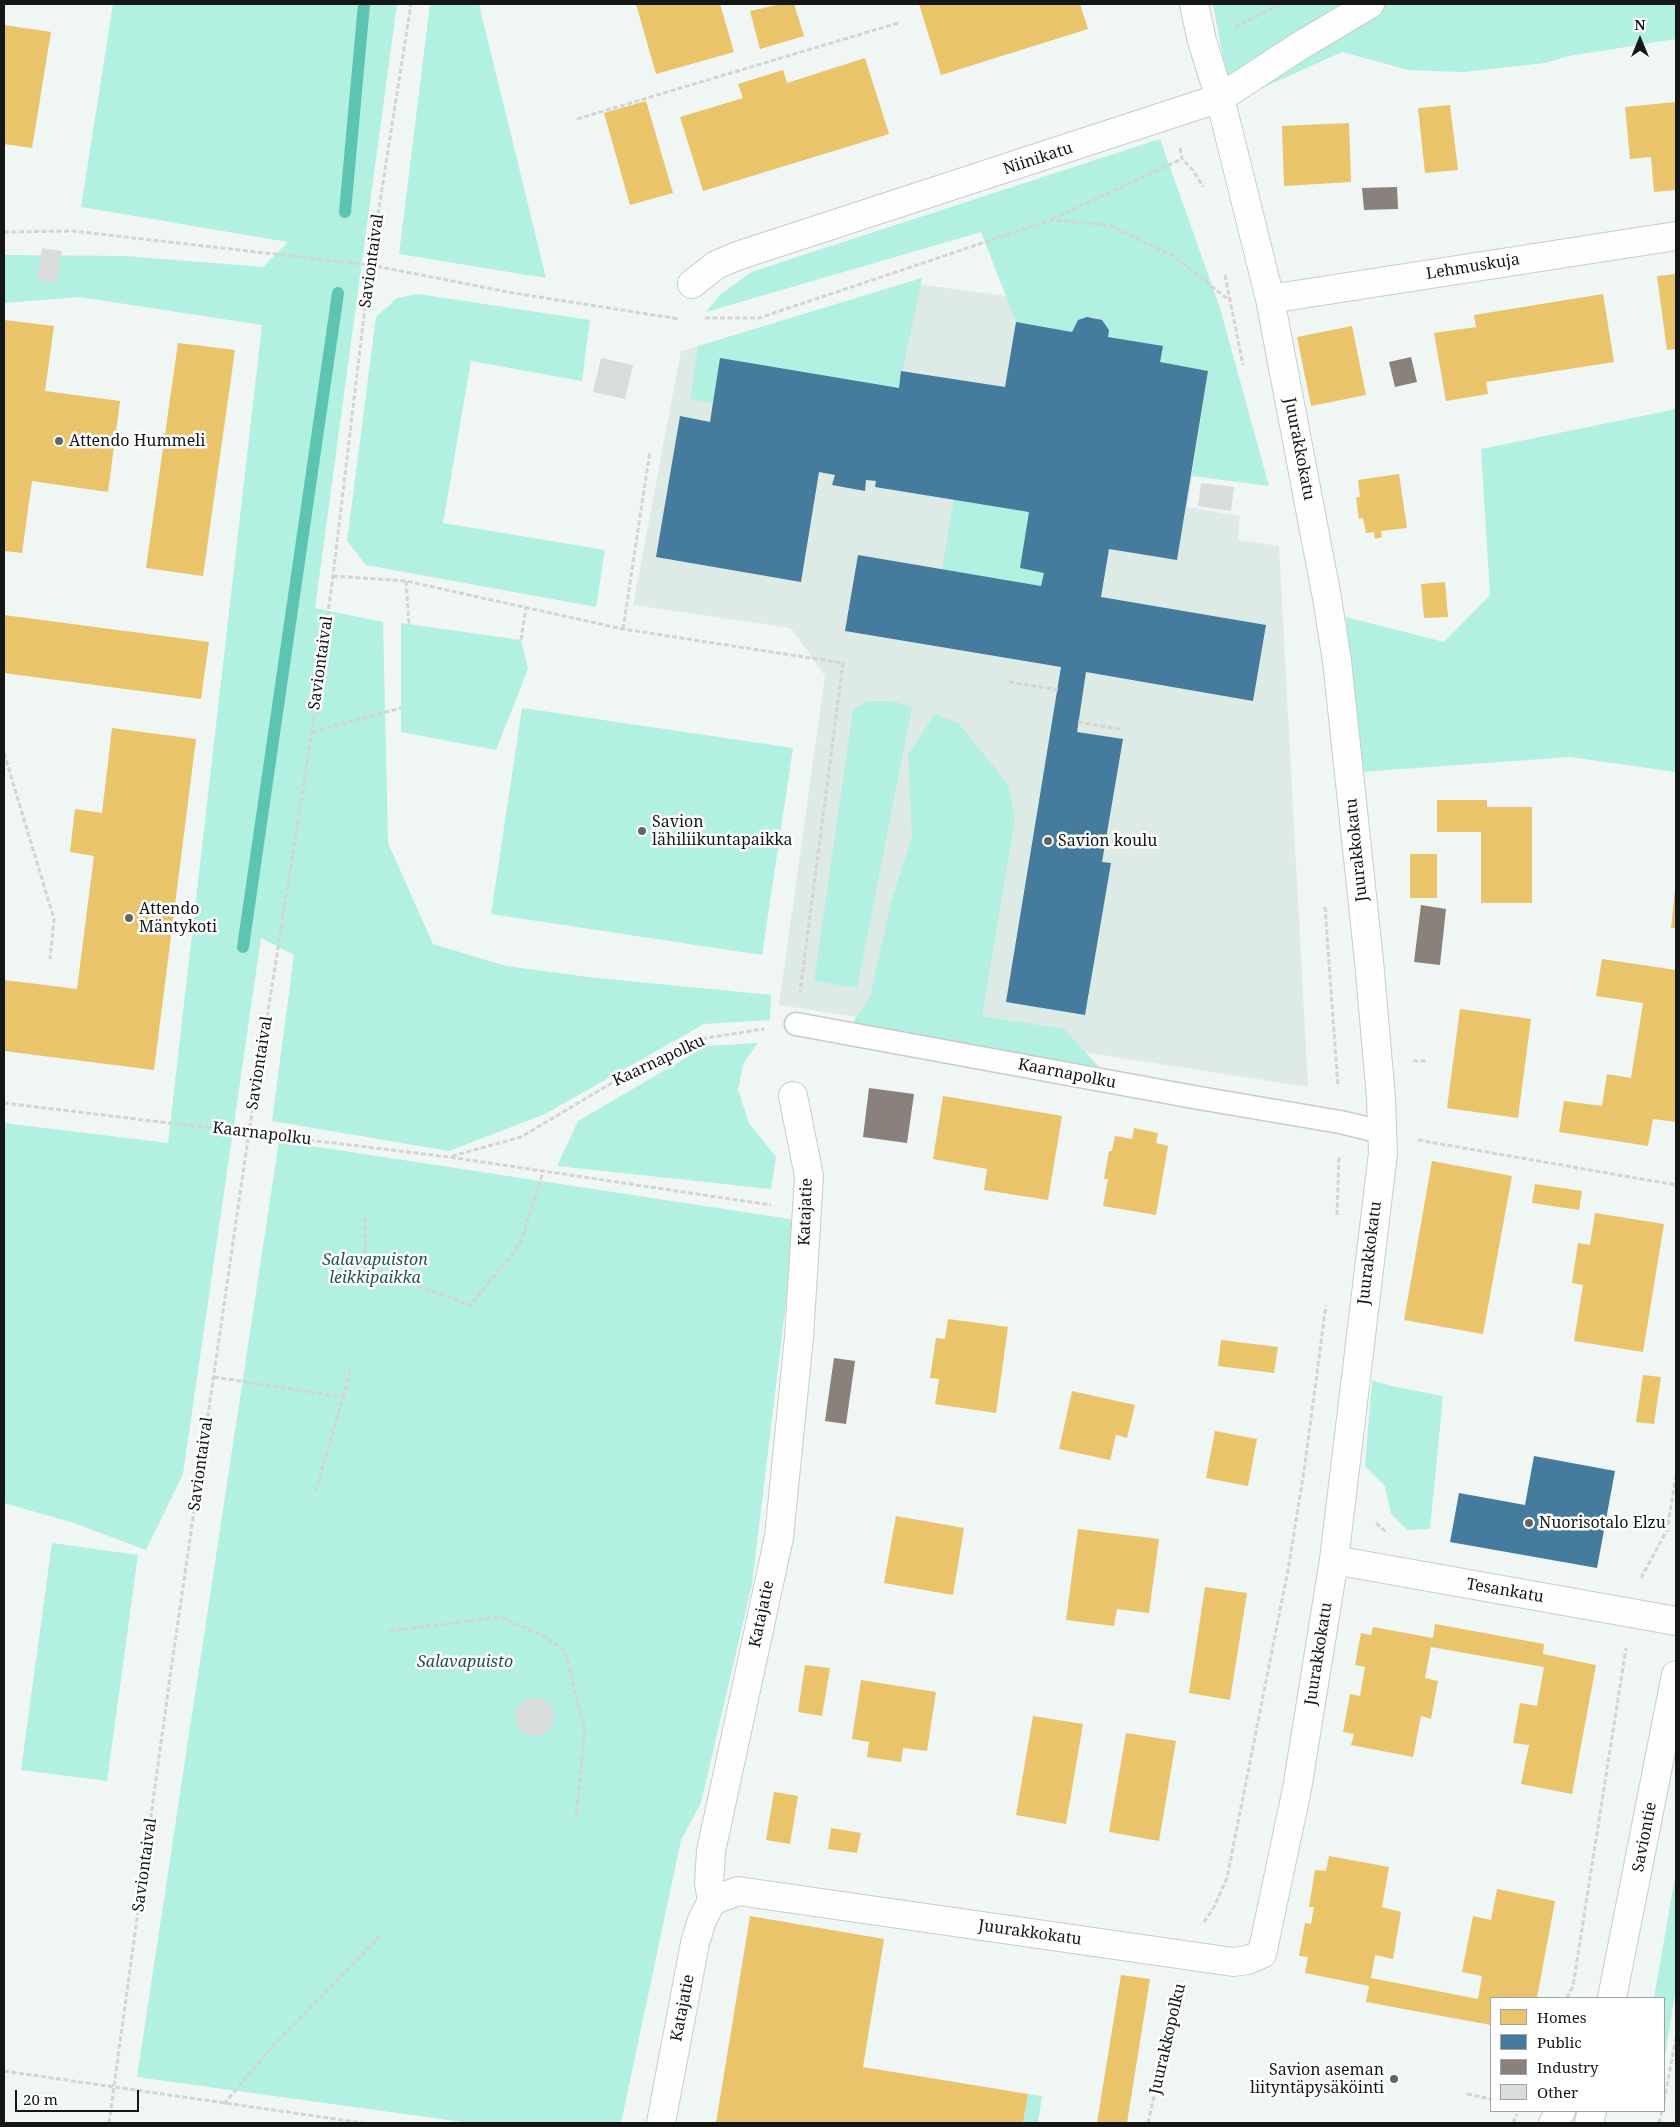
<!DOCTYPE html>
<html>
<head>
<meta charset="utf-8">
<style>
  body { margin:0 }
  #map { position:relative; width:1680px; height:2127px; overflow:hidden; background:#f0f6f4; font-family:"Noto Serif",serif }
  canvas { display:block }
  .frame { position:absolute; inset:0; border:5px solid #141716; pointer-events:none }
  .legend { position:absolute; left:1490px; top:1997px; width:175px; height:115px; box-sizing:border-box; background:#fff; border:1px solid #a1a2a2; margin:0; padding:6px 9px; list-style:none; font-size:15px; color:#141716 }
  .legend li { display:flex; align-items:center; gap:10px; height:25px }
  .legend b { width:25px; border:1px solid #a1a2a2 }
  .north { position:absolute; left:1615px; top:15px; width:50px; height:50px; -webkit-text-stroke:4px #fff; paint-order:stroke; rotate:0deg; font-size:14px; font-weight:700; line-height:20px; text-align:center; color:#141716 }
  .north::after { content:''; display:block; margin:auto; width:18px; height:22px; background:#141716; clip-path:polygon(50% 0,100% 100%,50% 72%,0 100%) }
  .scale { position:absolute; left:15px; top:2090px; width:124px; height:22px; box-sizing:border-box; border:2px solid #141716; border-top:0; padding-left:6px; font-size:15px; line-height:18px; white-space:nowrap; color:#141716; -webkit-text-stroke:4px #fff; paint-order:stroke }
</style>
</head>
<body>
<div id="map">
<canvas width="1680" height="2127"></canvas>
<div class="frame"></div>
<ul class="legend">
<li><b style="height:14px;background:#e9c46a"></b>Homes</li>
<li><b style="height:14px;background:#457b9d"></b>Public</li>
<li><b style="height:14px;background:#8a817c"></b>Industry</li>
<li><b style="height:14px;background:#d8dcda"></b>Other</li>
</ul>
<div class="north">N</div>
<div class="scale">20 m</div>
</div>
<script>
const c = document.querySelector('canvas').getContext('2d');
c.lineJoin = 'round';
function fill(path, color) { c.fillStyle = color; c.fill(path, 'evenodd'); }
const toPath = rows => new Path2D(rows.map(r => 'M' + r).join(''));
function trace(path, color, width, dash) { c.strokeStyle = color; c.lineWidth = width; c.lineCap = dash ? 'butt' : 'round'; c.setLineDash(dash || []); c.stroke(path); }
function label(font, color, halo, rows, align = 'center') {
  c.font = font + ' "Noto Serif",serif'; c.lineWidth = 5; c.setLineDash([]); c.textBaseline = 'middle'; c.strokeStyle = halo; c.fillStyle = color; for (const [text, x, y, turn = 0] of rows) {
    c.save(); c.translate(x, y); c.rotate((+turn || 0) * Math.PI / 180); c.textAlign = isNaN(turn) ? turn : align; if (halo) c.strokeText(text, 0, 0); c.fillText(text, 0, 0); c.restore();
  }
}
fill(toPath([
  [918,284,1116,311,1211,371,1187,507,1240,516,1238,540,1279,546,1308,1087,779,1005,825,676,791,628,633,605,681,351]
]), '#deeae6');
fill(toPath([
  [113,4,397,4,315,608,383,622,388,843,433,944,506,966,588,977,771,995,770,1020,704,1024,545,1114,449,1151,272,1121,294,955,261,938,183,1474,146,1550,74,1523,4,1503,4,1123,168,1143,262,325,79,297,4,303,4,255,125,256,263,267,288,242,81,207],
  [430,4,479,4,546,278,399,254],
  [1213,4,1676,4,1676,39,1569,56,1545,63,1463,72,1408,70,1342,52,1231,102],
  [1160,139,1220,308,1269,486,1192,476,1208,371,1160,362,1163,346,1108,337,1106,325,1096,317,1087,317,1078,320,1072,332,1016,322,981,232,706,312,720,295,751,272],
  [922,278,899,388,720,358,713,403,690,399,698,346],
  [418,294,590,320,582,381,471,361,443,523,605,550,596,607,366,565,347,541,376,317,397,298],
  [1676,409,1676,772,1570,757,1360,772,1346,617,1444,642,1490,595,1481,449],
  [954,499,1029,512,1020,568,1044,573,1041,586,942,570],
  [401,623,521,640,528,669,496,750,401,732],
  [867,701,892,701,912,707,857,988,814,981,853,710],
  [522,708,793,748,762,955,491,914],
  [935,714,958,723,1008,784,1015,819,982,1016,1064,1029,1101,1069,848,1029,870,997,891,903,912,836,908,754],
  [758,1043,744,1062,738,1089,749,1123,776,1157,771,1189,557,1166,578,1121,706,1046],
  [279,1141,796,1220,752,1584,701,1803,681,1840,621,2123,470,2123,137,2077],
  [1372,1380,1391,1386,1443,1396,1430,1529,1407,1530,1391,1514,1385,1486,1365,1466],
  [52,1543,138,1555,107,1781,21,1770],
  [1676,1871,1676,1987,1664,2062,1664,1998,1654,1998],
  [1028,2094,1042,2096,1038,2123,1023,2123]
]), '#b2f0e1');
fill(toPath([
  [636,4,720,4,734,52,656,74],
  [781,4,794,4,804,36,760,49,750,11],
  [919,4,1080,4,1088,29,941,75],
  [4,25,51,32,32,148,4,144],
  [865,58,889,134,703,191,680,117,743,98,738,84,783,70,787,83],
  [646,101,673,193,630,205,604,113],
  [1676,102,1676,190,1654,192,1651,157,1630,159,1625,107],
  [1450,105,1458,170,1425,173,1418,108],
  [1349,123,1351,182,1284,186,1282,126],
  [1676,274,1676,349,1667,350,1657,276],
  [1603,294,1614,362,1486,382,1488,394,1446,401,1434,333,1476,327,1474,315],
  [4,320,54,326,45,391,120,401,108,492,32,481,22,553,4,551],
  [1352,326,1366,395,1311,406,1297,337],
  [178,343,235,350,203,576,146,568],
  [1399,474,1407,528,1381,531,1382,537,1375,539,1374,532,1366,533,1363,518,1359,519,1356,498,1360,497,1358,480],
  [1445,582,1448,617,1424,618,1421,584],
  [4,615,209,642,201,699,4,673],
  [112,728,196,739,154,1070,4,1051,4,980,77,989,94,856,70,852,75,809,102,813],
  [1437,800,1487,800,1487,807,1532,807,1532,903,1481,903,1481,832,1437,832],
  [1410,854,1437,854,1437,898,1410,898],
  [1675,888,1676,888,1676,928,1671,928],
  [1602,959,1676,970,1676,1122,1653,1119,1648,1146,1559,1132,1564,1101,1602,1106,1607,1074,1631,1078,1643,1003,1596,996],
  [1460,1009,1531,1019,1518,1118,1447,1108],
  [943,1096,1062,1116,1048,1200,984,1190,987,1169,933,1159],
  [1134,1128,1158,1133,1156,1143,1168,1146,1156,1215,1103,1206,1108,1179,1104,1179,1109,1151,1112,1151,1115,1136,1132,1139],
  [1432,1161,1512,1176,1483,1334,1404,1320],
  [1535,1184,1582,1191,1579,1210,1532,1203],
  [1595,1213,1664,1224,1643,1352,1574,1341,1583,1285,1572,1283,1578,1243,1590,1245],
  [948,1319,1008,1327,996,1413,935,1404,939,1379,930,1378,936,1338,945,1339],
  [1221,1340,1278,1347,1274,1373,1218,1366],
  [1643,1375,1661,1377,1654,1424,1636,1422],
  [1072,1391,1135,1405,1127,1438,1116,1435,1110,1460,1059,1449],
  [1215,1431,1257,1439,1248,1486,1206,1478],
  [896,1516,964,1528,953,1595,884,1583],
  [1078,1529,1159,1539,1149,1613,1117,1609,1114,1626,1066,1620],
  [1205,1587,1247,1593,1230,1700,1189,1693],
  [1435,1624,1544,1644,1543,1654,1596,1665,1572,1794,1521,1784,1529,1745,1513,1743,1520,1703,1537,1706,1544,1667,1431,1647,1425,1678,1438,1681,1431,1719,1421,1716,1413,1757,1351,1745,1354,1734,1343,1732,1350,1694,1360,1696,1365,1667,1355,1665,1361,1633,1371,1635,1373,1627,1433,1638],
  [805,1665,830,1668,822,1716,798,1712],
  [861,1680,936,1692,927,1751,903,1748,901,1762,867,1757,869,1742,852,1739],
  [1033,1716,1083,1724,1066,1824,1016,1815],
  [1126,1733,1176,1741,1159,1841,1109,1832],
  [774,1792,798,1796,790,1844,766,1840],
  [831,1828,861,1833,857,1853,828,1849],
  [1329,1856,1389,1867,1382,1907,1401,1912,1393,1959,1375,1955,1371,1978,1478,1999,1482,1976,1462,1972,1473,1916,1491,1920,1497,1889,1555,1901,1537,1998,1491,1998,1491,2025,1366,2002,1369,1986,1305,1973,1308,1957,1299,1956,1305,1923,1311,1924,1314,1907,1309,1907,1315,1870,1326,1871],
  [750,1916,884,1939,863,2067,1028,2094,1023,2123,716,2123],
  [1121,1975,1150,1979,1127,2123,1097,2123]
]), '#e9c46a');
fill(toPath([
  [1087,317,1102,320,1109,330,1108,337,1163,346,1160,362,1208,371,1177,560,1109,549,1101,597,1266,625,1253,701,1086,672,1077,732,1123,739,1102,862,1111,863,1085,1015,1006,1002,1061,667,845,631,858,555,1041,586,1044,573,1020,568,1029,512,875,487,876,481,866,480,865,491,832,485,835,475,819,472,801,582,656,557,680,416,710,422,720,358,899,388,901,371,1005,387,1016,322,1072,332,1078,320],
  [1534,1456,1615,1471,1597,1568,1450,1542,1459,1493,1525,1505]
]), '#457b9d');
fill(toPath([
  [1397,187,1398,209,1364,210,1362,188],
  [1411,357,1417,382,1395,387,1389,362],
  [1421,905,1446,909,1440,965,1414,962],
  [869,1088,914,1094,907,1143,863,1137],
  [834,1358,855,1361,846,1424,825,1421]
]), '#8a817c');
trace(toPath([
  [345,212,364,4],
  [243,947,338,293]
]), '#5dc4b1', 12);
fill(toPath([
  [42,248,62,251,57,283,37,280],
  [601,358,633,365,625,399,593,392],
  [1201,483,1234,487,1231,511,1198,506],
  '516 1717a19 19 0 1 1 38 0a19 19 0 1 1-38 0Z'
]), '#d8dcda');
const service = toPath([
  [796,1024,1199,1098,1340,1122,1382,1132]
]);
const minor = toPath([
  [692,284,716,265,737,256,1220,98,1298,47,1370,4],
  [1270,299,1676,236],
  [1334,1560,1676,1621],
  [712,1901,738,1891,1233,1962,1248,1960,1262,1954,1297,1789,1334,1560,1383,1153,1381,1098,1369,961,1337,661,1327,598,1270,299,1220,98,1202,41,1194,4],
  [661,2123,695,1943,702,1920,712,1901,709,1883,711,1851,779,1537,799,1337,809,1176,793,1096]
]);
const secondary = toPath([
  [1612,1998,1676,1675],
  [1553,2123,1561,2111],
  [1589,2123,1592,2111]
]);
trace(service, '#c7ccca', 25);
trace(minor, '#c7ccca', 30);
trace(secondary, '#c7ccca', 30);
trace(toPath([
  [1235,27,1281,4],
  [577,119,898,23],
  [1180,148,1182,159,1193,170,1203,187],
  [1052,219,1182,159],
  [4,232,73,231,370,265,513,293,679,319],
  [1225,275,1243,365],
  [705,318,759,318,1051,220,1110,225,1175,257,1230,301],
  [333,576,406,581,623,629,843,663,800,992],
  [406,581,409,624],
  [623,629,650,451],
  [521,640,526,607],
  [1009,682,1058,690],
  [1078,722,1120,729],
  [312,732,401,708],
  [4,753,54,919,50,959],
  [1325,907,1338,1087],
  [1413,1061,1428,1061],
  [4,1103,449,1157,771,1205],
  [1418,1140,1676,1185],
  [452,1156,521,1137,610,1084,706,1038,764,1029],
  [1337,1215,1339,1156],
  [365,1218,365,1267,471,1305,520,1244,543,1172],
  [214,1377,343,1397,316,1490],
  [343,1397,351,1368],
  [1376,1523,1386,1532],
  [1641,1578,1667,1530,1676,1476],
  [389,1631,500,1617,544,1636,565,1651,585,1730,576,1817],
  [1204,1922,1214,1907,1227,1878,1288,1570,1304,1471,1326,1305],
  [1567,1998,1573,1986,1626,1648],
  [4,2071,363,2123],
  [1467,2094,1491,2099],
  [1664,2101,1676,2038],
  [224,2104,272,2047,380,1936],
  [109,2123,170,1677,249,1132,312,732,333,576,370,265,411,4],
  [1148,2123,1178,1989],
  [1513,2123,1517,2114],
  [1659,2123,1662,2111]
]), '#d3d4d4', 3, [5, 2.5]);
trace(service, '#fdfefd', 22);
trace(minor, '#fdfefd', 28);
trace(secondary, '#fdfefd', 28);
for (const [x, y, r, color] of [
  [59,441,5,"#616564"],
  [642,831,5,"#616564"],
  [1048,841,5,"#616564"],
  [129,918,5,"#616564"],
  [1529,1523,5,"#616564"],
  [1394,2079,5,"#616564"]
]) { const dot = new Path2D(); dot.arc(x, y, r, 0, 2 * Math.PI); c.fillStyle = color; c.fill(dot); trace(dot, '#fff', 2); }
label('16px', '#141716', '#fff', [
  ["Niinikatu",1038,159,-18],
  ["Saviontaival",372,261,-82],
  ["Lehmuskuja",1473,267,-9],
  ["Juurakkokatu",1299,449,79],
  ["Saviontaival",321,663,-82],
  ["Juurakkokatu",1357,850,-96],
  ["Kaarnapolku",659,1061,-25],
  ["Saviontaival",260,1063,-81],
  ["Kaarnapolku",1067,1074,11],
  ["Kaarnapolku",262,1134,7],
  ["Katajatie",806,1212,-88],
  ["Juurakkokatu",1370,1253,-83],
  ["Saviontaival",201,1464,-82],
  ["Tesankatu",1505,1591,10],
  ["Katajatie",762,1614,-78],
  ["Juurakkokatu",1319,1654,-81],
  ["Saviontie",1645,1837,-79],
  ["Saviontaival",145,1865,-82],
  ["Juurakkokatu",1030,1933,8],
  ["Katajatie",683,2008,-79],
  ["Juurakkopolku",1168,2039,-77]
]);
label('16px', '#141716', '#fff', [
  ["Attendo Hummeli",69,441],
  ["Savion",652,822],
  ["lähiliikuntapaikka",652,840],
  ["Savion koulu",1058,841],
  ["Attendo",139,909],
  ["Mäntykoti",139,927],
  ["Nuorisotalo Elzu",1539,1523],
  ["Savion aseman",1384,2070,"right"],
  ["liityntäpysäköinti",1384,2088,"right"]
], 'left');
label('italic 16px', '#205649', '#fff', [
  ["Salavapuiston",375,1260],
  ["leikkipaikka",375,1278],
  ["Salavapuisto",465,1662]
]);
</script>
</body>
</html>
